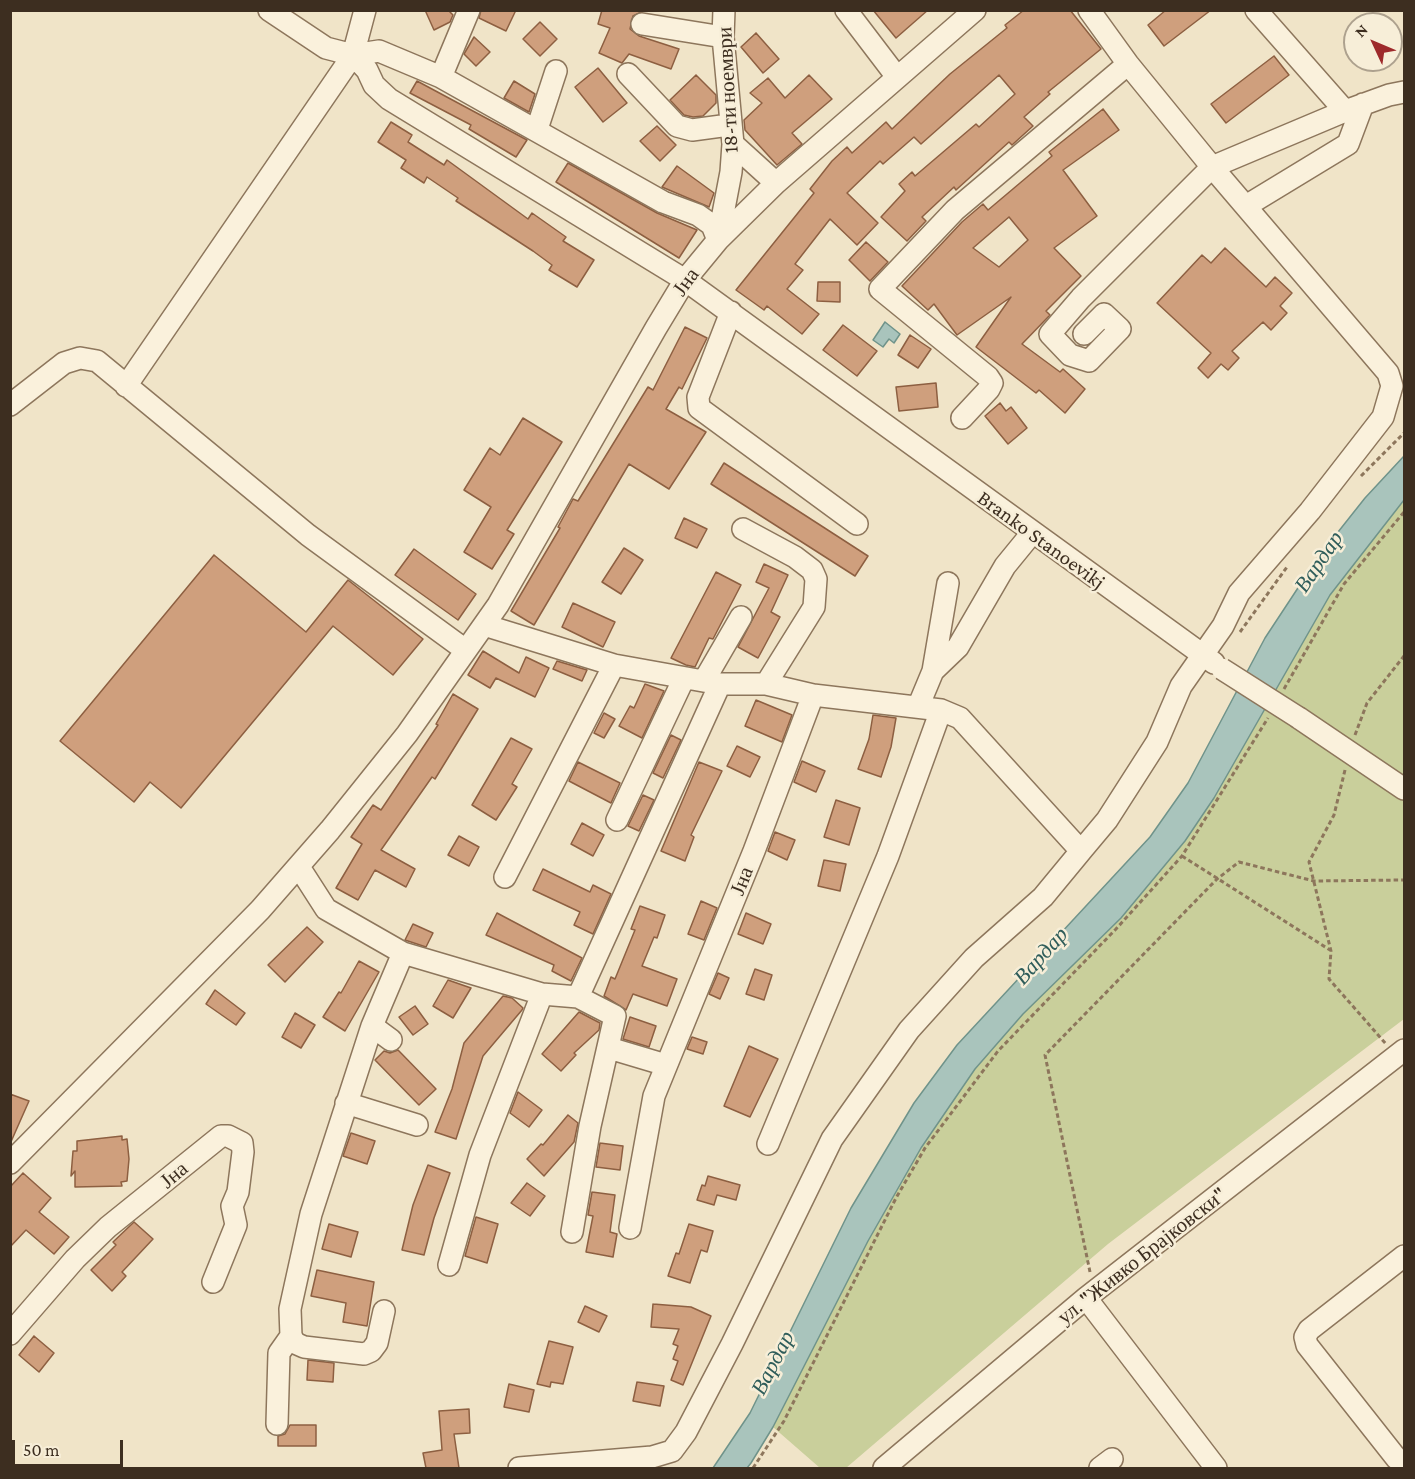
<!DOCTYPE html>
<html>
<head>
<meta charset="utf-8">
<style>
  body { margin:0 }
  #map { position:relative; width:1415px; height:1479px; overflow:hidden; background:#f0e4c8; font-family:"Crimson Pro",serif }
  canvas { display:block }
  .frame { position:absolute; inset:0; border:12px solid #3d2e20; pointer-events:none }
  .north { position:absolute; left:1343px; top:12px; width:60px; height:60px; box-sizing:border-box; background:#f7eed8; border:2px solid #ada18e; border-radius:50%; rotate:314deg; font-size:16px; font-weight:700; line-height:24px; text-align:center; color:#3d2e20 }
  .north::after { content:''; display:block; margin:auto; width:21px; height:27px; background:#9e2a2b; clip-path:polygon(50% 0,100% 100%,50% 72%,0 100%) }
  .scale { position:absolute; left:12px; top:1440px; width:111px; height:27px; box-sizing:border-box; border:3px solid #3d2e20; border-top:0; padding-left:8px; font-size:18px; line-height:21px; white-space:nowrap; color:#3d2e20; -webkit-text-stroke:4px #f7eed8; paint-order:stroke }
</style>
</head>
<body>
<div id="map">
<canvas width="1415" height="1479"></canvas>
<div class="frame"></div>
<div class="north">N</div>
<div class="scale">50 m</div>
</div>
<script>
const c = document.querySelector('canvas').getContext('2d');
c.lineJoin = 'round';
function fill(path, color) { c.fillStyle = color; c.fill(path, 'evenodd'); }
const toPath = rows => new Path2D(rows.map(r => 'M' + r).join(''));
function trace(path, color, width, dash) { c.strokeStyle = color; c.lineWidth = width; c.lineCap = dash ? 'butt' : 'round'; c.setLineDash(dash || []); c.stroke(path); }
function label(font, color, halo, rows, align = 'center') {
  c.font = font + ' "Crimson Pro",serif'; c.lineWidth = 5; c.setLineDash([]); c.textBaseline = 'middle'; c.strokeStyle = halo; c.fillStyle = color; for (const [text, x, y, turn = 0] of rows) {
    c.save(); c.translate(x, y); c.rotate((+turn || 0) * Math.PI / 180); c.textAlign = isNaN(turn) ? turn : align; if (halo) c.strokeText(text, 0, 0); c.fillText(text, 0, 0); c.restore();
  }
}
fill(toPath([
  [1404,500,1404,1019,1108,1244,846,1468,820,1468,773,1427,868,1241,921,1148,975,1069,1023,1014,1121,918,1185,841,1214,798,1330,595]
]), '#c9cf9b');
const water = toPath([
  [885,322,900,334,894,343,889,339,883,347,873,340,885,322],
  [1404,456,1404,500,1330,595,1214,798,1185,841,1121,918,1023,1014,975,1069,921,1148,868,1241,773,1427,751,1463,747,1468,713,1468,750,1413,851,1208,914,1103,957,1045,1150,837,1188,783,1265,638,1319,556,1365,498,1404,456]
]);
fill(water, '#a9c4bc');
trace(water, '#6f938a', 1.5);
const building = toPath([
  [425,10,448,10,453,15,450,22,434,30,425,10],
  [481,10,516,10,506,31,479,18,481,10],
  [602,10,646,10,633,16,630,29,639,36,679,49,671,69,629,54,622,63,599,53,610,28,598,24,602,10],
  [873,10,928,10,896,38,873,10],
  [1024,10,1070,10,1101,49,1048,92,1050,94,1024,117,1033,126,1012,145,1009,142,956,190,954,187,922,217,926,221,907,241,881,217,905,191,899,184,912,172,915,176,976,124,979,127,1015,94,999,75,921,144,914,137,883,164,880,161,847,193,878,223,857,245,830,219,795,264,803,270,787,289,819,314,802,334,767,306,764,310,736,290,814,193,810,189,832,161,847,147,852,153,886,122,892,129,950,74,1007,28,1005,25,1024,10],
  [1166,10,1211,10,1164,46,1148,25,1166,10],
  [540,22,557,39,540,56,523,39,540,22],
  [756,33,779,59,763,73,741,47,756,33],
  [474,37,490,52,476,66,464,54,474,37],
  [1274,56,1289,75,1226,123,1211,104,1274,56],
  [598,68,627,103,603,122,575,87,598,68],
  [696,75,716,95,716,103,703,116,693,117,684,115,670,100,696,75],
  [809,75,832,99,792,133,802,144,777,165,745,130,744,120,762,103,750,93,768,78,785,98,809,75],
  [417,81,527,140,516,157,469,129,471,125,410,93,417,81],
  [514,81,535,94,529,112,504,98,514,81],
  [1103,109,1119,130,1063,170,1097,216,1054,248,1081,276,1046,311,1050,315,1022,344,1060,372,1063,369,1085,389,1065,413,1039,390,1036,393,976,347,1011,297,957,335,934,304,928,310,902,286,962,222,983,204,988,210,1052,156,1049,152,1103,109],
  [1009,217,1028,240,999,267,973,248,1009,217],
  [391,122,412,135,408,142,444,165,447,160,528,219,532,213,566,237,563,241,594,260,577,287,549,270,552,265,533,251,456,201,458,198,427,177,424,183,401,168,406,160,378,142,391,122],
  [657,126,676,145,660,161,640,141,657,126],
  [568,163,657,213,697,230,679,258,556,182,568,163],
  [677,166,714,193,709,207,662,187,677,166],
  [866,242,888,262,870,281,849,260,866,242],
  [1225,248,1266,287,1275,277,1292,293,1280,306,1287,313,1271,330,1263,322,1232,351,1239,358,1228,370,1221,364,1208,378,1198,368,1211,353,1157,303,1202,255,1211,263,1225,248],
  [818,282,840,282,840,302,817,301,818,282],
  [843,325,877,351,857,376,823,350,843,325],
  [685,327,707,338,682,389,679,387,666,409,706,432,669,489,629,464,534,625,511,611,560,528,558,527,573,499,578,501,648,387,653,390,685,327],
  [910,335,931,349,918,368,898,355,910,335],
  [936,383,938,407,899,411,896,387,936,383],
  [1000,403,1006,411,1011,407,1027,428,1008,444,985,416,1000,403],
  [523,418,562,442,507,530,514,534,492,569,464,552,491,507,464,490,490,448,500,455,523,418],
  [724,463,868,556,855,576,711,484,724,463],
  [684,518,707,529,697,548,675,538,684,518],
  [624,548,643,560,621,594,602,582,624,548],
  [414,549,476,594,458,620,395,575,414,549],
  [214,555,306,632,348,580,423,639,393,675,333,626,181,808,150,782,134,802,60,741,214,555],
  [764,564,788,575,771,612,780,617,758,658,738,647,769,588,756,582,764,564],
  [716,572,741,585,713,639,709,638,695,667,686,665,671,658,716,572],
  [573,603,615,622,603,647,562,627,573,603],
  [483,651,519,673,526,657,549,668,535,697,496,678,490,688,468,675,483,651],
  [557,661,587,670,582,681,553,669,557,661],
  [645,684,664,691,642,738,619,726,630,706,634,708,645,684],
  [453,694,478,709,435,779,432,777,381,850,415,869,406,887,375,870,358,900,336,888,362,844,351,837,373,805,381,810,438,725,436,724,453,694],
  [756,700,792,715,782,742,745,726,756,700],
  [604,713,615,719,604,738,594,733,604,713],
  [873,715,896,718,891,747,881,777,858,769,869,739,873,715],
  [671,735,681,740,663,778,653,773,671,735],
  [511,738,532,749,512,784,517,787,496,820,472,805,511,738],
  [737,746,760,757,750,777,727,766,737,746],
  [802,761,825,771,816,792,794,782,802,761],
  [578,762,620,783,611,803,569,781,578,762],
  [699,762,722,771,691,835,694,837,685,861,661,851,699,762],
  [643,795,654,800,639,831,628,826,643,795],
  [836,800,860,808,849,845,824,837,836,800],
  [582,823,604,835,593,856,571,844,582,823],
  [775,832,795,840,787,860,768,851,775,832],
  [459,836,479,847,469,866,448,855,459,836],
  [824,860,846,864,840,891,818,886,824,860],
  [543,869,590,892,593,885,611,894,593,934,574,925,580,912,533,890,543,869],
  [701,901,717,908,704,940,688,934,701,901],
  [640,906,665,915,657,938,654,937,642,966,677,979,667,1006,633,994,626,1010,604,996,611,977,615,979,635,930,631,929,640,906],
  [497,913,582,958,571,981,552,971,554,965,486,935,497,913],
  [746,913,771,924,763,944,738,934,746,913],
  [413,924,433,933,426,947,405,940,413,924],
  [307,927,323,942,285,982,268,965,307,927],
  [359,961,379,972,345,1031,323,1017,339,992,341,993,359,961],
  [755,969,772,975,764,1000,746,994,755,969],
  [718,973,729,978,720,999,709,994,718,973],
  [448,980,471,988,453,1018,433,1006,448,980],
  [215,990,245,1013,236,1025,206,1004,215,990],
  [503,996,512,998,523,1008,522,1010,483,1056,456,1139,435,1132,452,1089,464,1043,503,996],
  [415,1006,428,1024,413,1035,399,1017,415,1006],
  [579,1012,600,1023,599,1030,574,1053,576,1055,561,1071,542,1054,579,1012],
  [295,1013,315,1025,301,1048,282,1037,295,1013],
  [630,1017,656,1026,649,1047,623,1039,630,1017],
  [692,1037,707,1042,703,1054,687,1049,692,1037],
  [749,1046,778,1059,750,1117,724,1106,749,1046],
  [398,1050,436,1089,419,1105,375,1060,384,1051,390,1053,398,1050],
  [518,1092,542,1110,529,1127,510,1113,518,1092],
  [10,1094,29,1101,10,1144,10,1094],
  [568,1115,578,1123,574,1142,544,1176,527,1159,541,1144,543,1145,568,1115],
  [351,1133,375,1141,367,1164,343,1156,351,1133],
  [122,1136,122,1140,127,1139,129,1159,127,1181,121,1182,122,1186,75,1187,75,1171,71,1176,73,1151,77,1151,77,1141,122,1136],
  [600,1143,623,1146,620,1170,596,1167,600,1143],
  [428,1165,450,1173,434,1218,424,1255,402,1250,413,1205,428,1165],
  [23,1173,51,1198,39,1212,69,1237,54,1254,26,1230,10,1247,10,1187,23,1173],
  [708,1176,740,1185,736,1200,717,1195,714,1205,697,1200,702,1185,705,1186,708,1176],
  [527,1183,545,1196,530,1216,511,1203,527,1183],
  [592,1192,615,1195,610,1232,617,1234,613,1257,586,1252,593,1216,588,1215,592,1192],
  [476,1217,498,1224,487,1263,465,1256,476,1217],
  [134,1222,153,1239,122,1272,126,1276,112,1291,91,1270,116,1245,113,1242,134,1222],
  [329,1224,358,1232,351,1257,322,1249,329,1224],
  [689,1224,713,1231,707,1252,701,1250,690,1283,668,1276,676,1253,679,1254,689,1224],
  [317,1270,374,1282,367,1326,343,1322,346,1303,311,1296,317,1270],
  [653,1304,691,1307,711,1316,683,1385,671,1380,678,1361,673,1359,678,1346,673,1344,679,1329,651,1327,653,1304],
  [585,1306,607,1316,599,1332,578,1322,585,1306],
  [34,1336,54,1353,39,1372,19,1355,34,1336],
  [549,1341,573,1347,563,1384,551,1382,550,1387,537,1384,549,1341],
  [308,1360,334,1363,333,1382,307,1380,308,1360],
  [637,1382,664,1386,660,1406,633,1401,637,1382],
  [509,1384,534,1390,529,1412,504,1407,509,1384],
  [469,1409,470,1433,454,1434,459,1468,426,1468,423,1453,442,1450,439,1411,469,1409],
  [290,1425,316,1425,316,1446,278,1446,278,1436,285,1434,290,1425]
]);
fill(building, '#cf9f7d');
trace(building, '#8d5f41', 1.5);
const minor = toPath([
  [269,10,326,48,353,55,379,51,441,77,663,202,698,215,712,225,718,240],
  [365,10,353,55,367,70,374,85,389,99,685,280,1214,663],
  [846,10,897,77],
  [1089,10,1128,64,1212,167,1345,111,1389,95,1404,92],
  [1256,10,1345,111],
  [642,24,723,37],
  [628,74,677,126,692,130,729,125],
  [441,77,469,10],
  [537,129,556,71],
  [733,144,776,183],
  [1246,206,1348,144,1363,104],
  [718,240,731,172,733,144,723,37,724,10],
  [731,312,698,397,699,408,857,524],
  [126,386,353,55],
  [10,405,64,363,80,358,97,361,308,535,464,649],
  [962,418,989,389,992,383,988,377,880,289,955,210,1128,64],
  [743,529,795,557,812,570,816,579,814,607,766,684],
  [484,625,614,665,720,684,766,684,813,695,941,710,960,718,1081,851,1107,820,1157,742,1181,686,1223,626,1239,593,1310,511,1383,417,1392,386,1388,373,1212,167,1081,298,1050,334,1070,355,1089,361,1120,329,1104,314,1084,334],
  [933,671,948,583],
  [705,679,741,617],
  [918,707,933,671,958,647,1005,566,1032,533],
  [1299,718,1404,789],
  [617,820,684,678],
  [299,867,326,909,403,953,542,994,578,997,615,1016,590,1126,572,1232],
  [505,877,614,665],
  [578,997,720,684],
  [372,1026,391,1040],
  [609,1048,666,1065],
  [346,1103,417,1125],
  [768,1144,888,856,941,710],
  [10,1163,260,910,330,830,407,734,498,605,656,328,685,280,718,240,776,183,975,10],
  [630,1228,654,1096,754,851,813,695],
  [449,1265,480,1155,542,994],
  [1086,1298,1216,1468],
  [384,1311,377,1343,371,1351,364,1354,304,1347,295,1343,291,1336,290,1309,311,1214,372,1026,403,953],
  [10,1334,75,1259,108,1227,221,1136,228,1136,242,1143,243,1152,238,1192,232,1206,236,1225,213,1282],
  [277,1424,279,1353,291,1336],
  [1397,1459,1307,1345,1305,1337,1309,1330,1404,1256],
  [519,1468,652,1457,672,1451,686,1432,732,1344,832,1139,909,1030,974,958,1043,897,1081,851],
  [884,1468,1086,1298,1404,1050],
  [1100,1468,1112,1459]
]);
trace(minor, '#8d765c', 24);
trace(toPath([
  [1361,476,1404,433],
  [1240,632,1287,567],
  [1284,689,1344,584,1404,512],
  [1355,735,1367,703,1404,656],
  [1345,770,1334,815,1309,862,1331,951,1329,979,1386,1044],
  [1182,856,1330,950],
  [1090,1272,1045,1055,1217,879,1239,862,1314,881,1404,880],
  [753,1468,784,1421,896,1198,925,1148,998,1051,1116,929,1182,856,1268,718]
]), '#8d765c', 3, [4.5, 3]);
trace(minor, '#faf1dc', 21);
const minorBridge = toPath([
  [1222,669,1299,718]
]);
trace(minorBridge, '#8d765c', 24, []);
trace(minorBridge, '#faf1dc', 21);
label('21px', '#3d2e20', '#f7eed8', [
  ["18-ти ноември",728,90,-93],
  ["Јна",686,282,-54],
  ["Branko Stanoevikj",1041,540,36],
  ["Јна",742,881,-68],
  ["Јна",174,1175,-40],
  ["ул. \"Живко Брајковски\"",1142,1256,-38]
]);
label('italic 22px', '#2f5d5a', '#f7eed8', [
  ["Вардар",1319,562,-56],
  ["Вардар",1041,956,-48],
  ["Вардар",773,1363,-63]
]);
</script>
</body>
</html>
